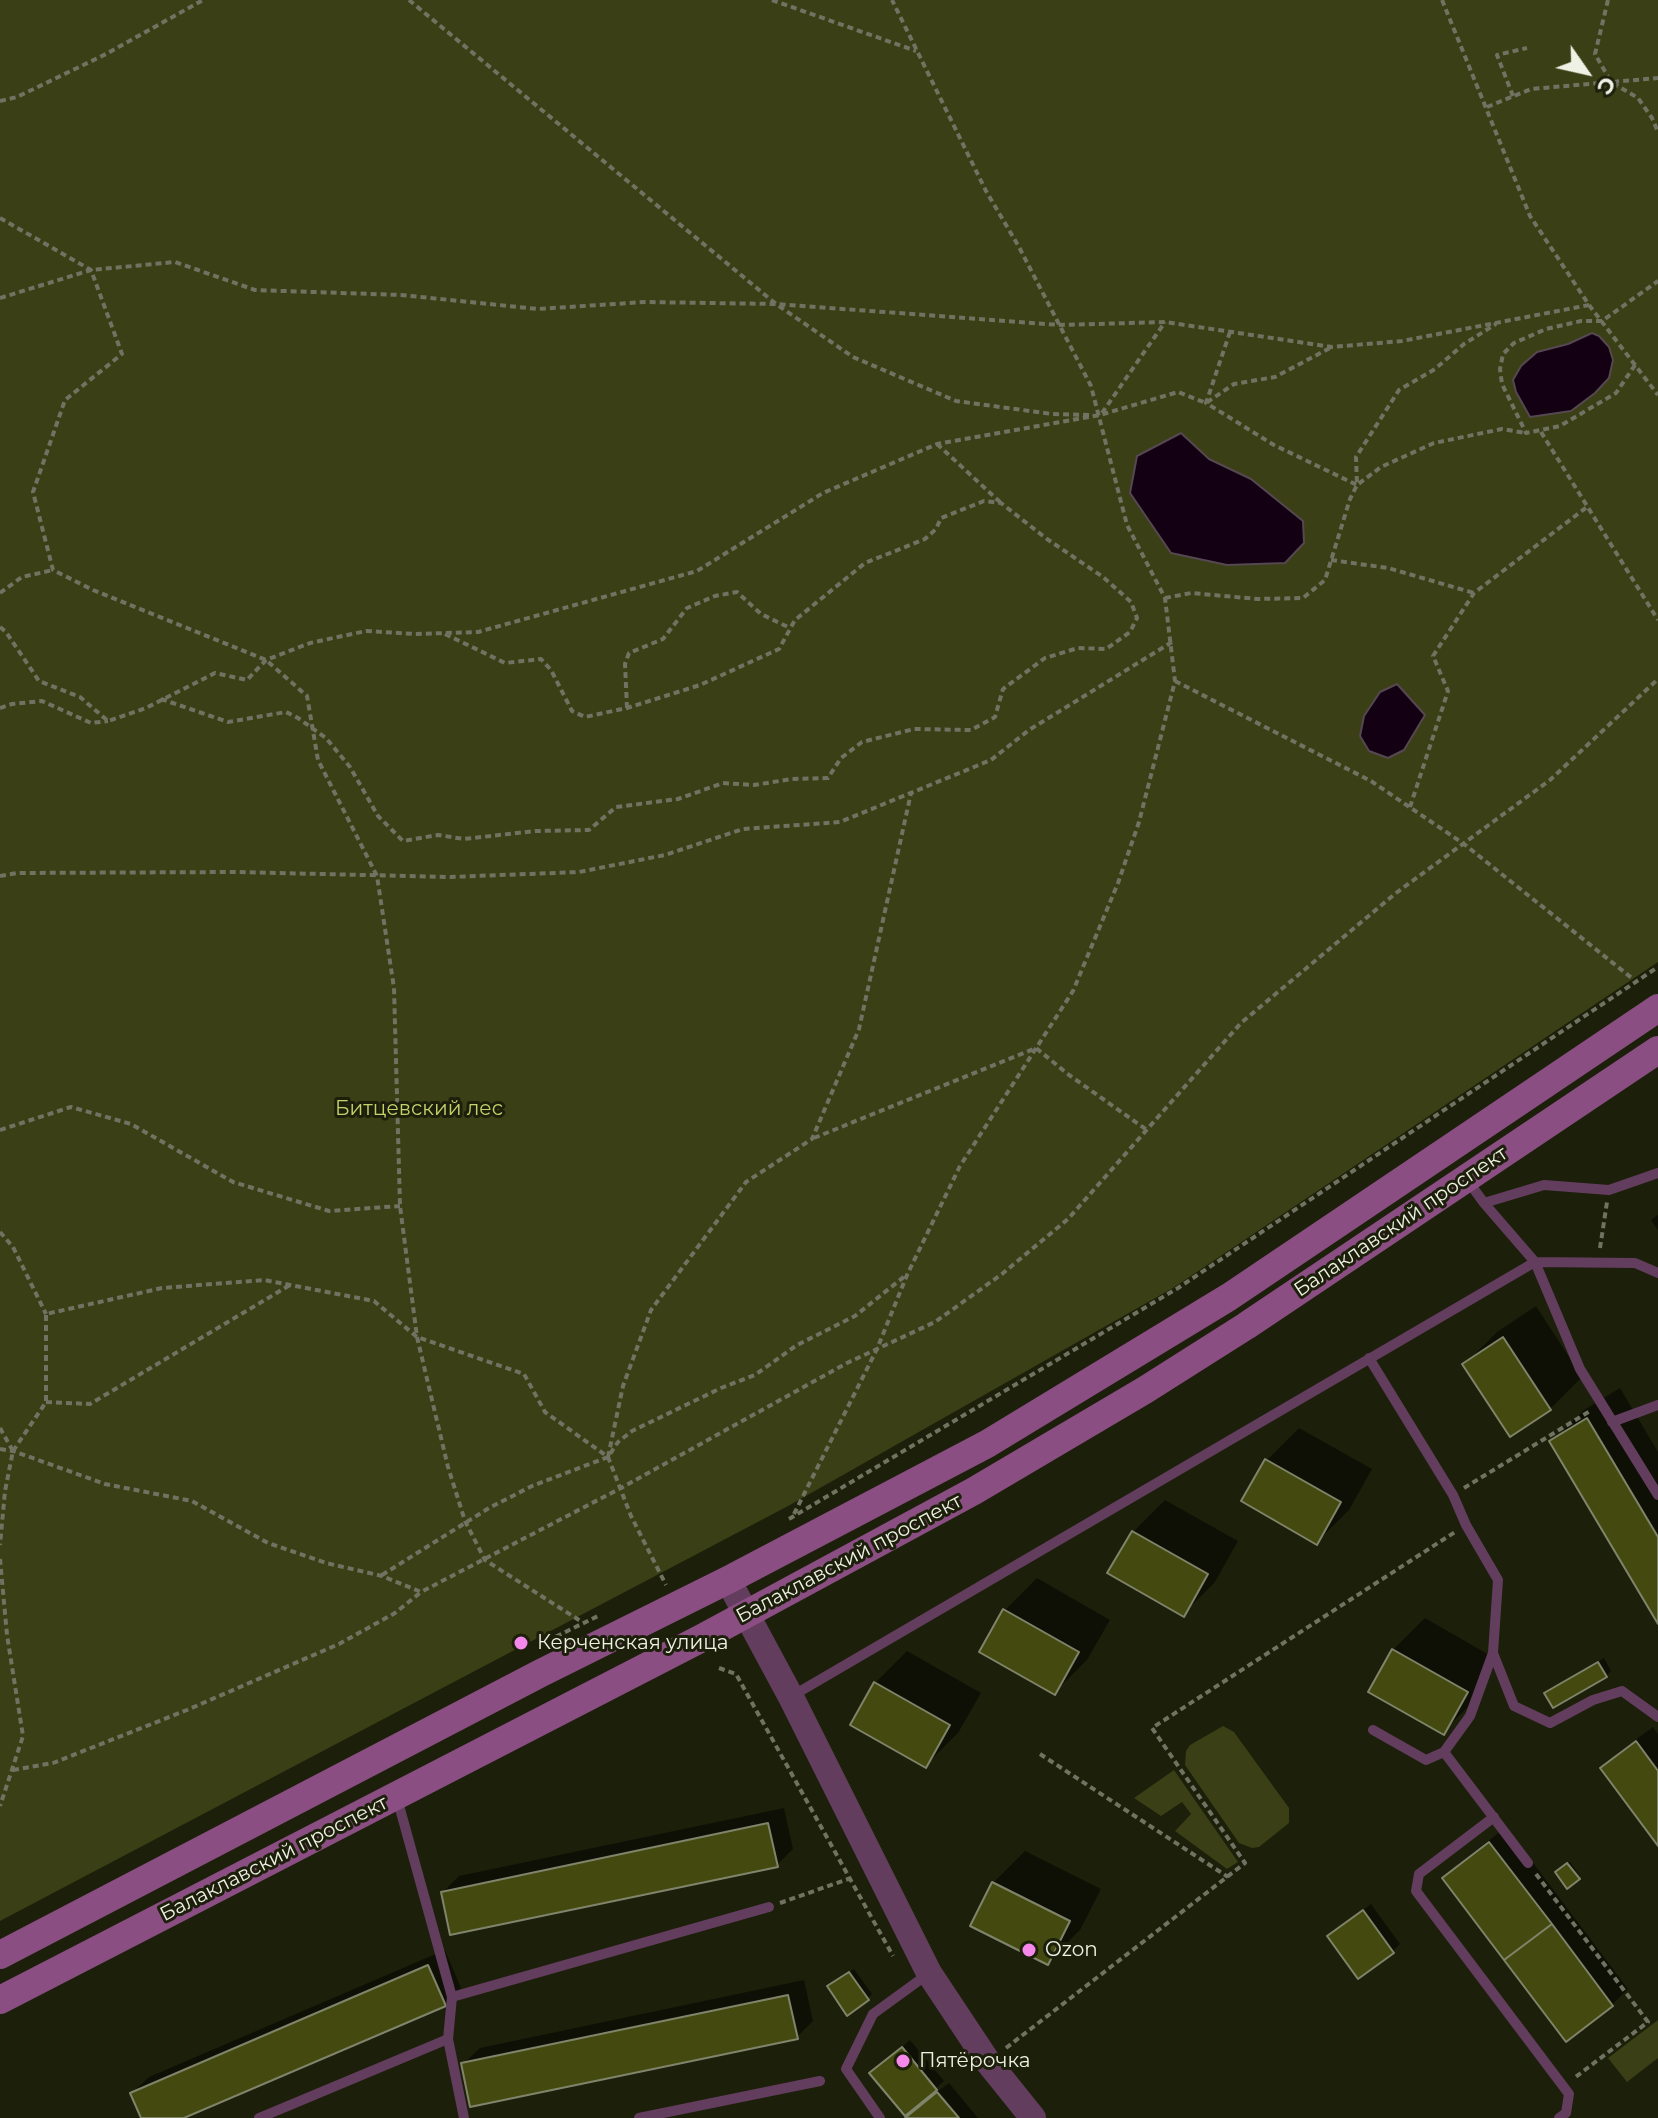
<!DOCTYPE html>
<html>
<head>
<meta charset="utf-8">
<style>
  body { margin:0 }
  #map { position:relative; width:1658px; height:2118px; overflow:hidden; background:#1c1f0a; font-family:Montserrat,sans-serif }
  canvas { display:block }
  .north { position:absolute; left:1546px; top:32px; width:80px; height:80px; -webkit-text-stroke:6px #1c1f0a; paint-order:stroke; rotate:124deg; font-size:22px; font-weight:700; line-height:32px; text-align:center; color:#eef1e3 }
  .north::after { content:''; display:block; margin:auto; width:28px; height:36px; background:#eef1e3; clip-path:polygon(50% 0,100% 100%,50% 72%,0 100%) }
</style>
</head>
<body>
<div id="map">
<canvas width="1658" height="2118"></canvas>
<div class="north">С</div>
</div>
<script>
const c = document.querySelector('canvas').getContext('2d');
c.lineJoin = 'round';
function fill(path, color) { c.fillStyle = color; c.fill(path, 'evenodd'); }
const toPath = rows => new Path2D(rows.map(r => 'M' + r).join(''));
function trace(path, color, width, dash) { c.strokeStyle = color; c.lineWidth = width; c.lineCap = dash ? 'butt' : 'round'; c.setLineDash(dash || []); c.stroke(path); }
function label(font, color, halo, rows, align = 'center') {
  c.font = font + ' Montserrat,sans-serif'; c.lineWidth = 6; c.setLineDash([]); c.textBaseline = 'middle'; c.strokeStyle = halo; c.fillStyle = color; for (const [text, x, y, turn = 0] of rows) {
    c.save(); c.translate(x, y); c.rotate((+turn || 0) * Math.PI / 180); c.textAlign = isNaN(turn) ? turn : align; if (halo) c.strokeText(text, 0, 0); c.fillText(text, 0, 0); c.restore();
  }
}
fill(toPath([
  [0,0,1658,0,1658,962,1173,1288,790,1505,0,1921],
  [1599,336,1609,347,1613,360,1530,417,1516,392,1537,352],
  [1182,434,1209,459,1251,479,1303,521,1131,493,1137,456],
  [1223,1726,1234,1732,1289,1808,1289,1823,1259,1847,1252,1848,1239,1843,1185,1765,1186,1751,1190,1745],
  [1174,1770,1238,1862,1227,1869,1175,1831,1191,1814,1182,1802,1161,1816,1134,1798],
  [1658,2020,1658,2058,1627,2082,1608,2058]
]), '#3a3f15');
const water = toPath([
  [1592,333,1599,336,1609,347,1613,360,1609,378,1595,393,1571,411,1530,417,1516,392,1513,380,1521,366,1537,352,1568,344,1592,333],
  [1181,433,1209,459,1251,479,1303,521,1304,543,1285,563,1227,565,1171,553,1130,493,1137,456,1181,433],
  [1397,684,1425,715,1404,750,1388,758,1369,751,1360,736,1364,716,1380,692,1397,684]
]);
fill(water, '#130012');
trace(water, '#554851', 2);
fill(toPath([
  [1658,1215,1658,1230,1651,1220],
  [1536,1306,1582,1377,1550,1409,1465,1364,1497,1332],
  [1620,1388,1658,1452,1658,1620,1552,1442,1584,1410],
  [1299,1428,1372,1469,1349,1510,1317,1542,1267,1460],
  [1165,1500,1238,1541,1215,1582,1183,1614,1133,1532],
  [1037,1578,1110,1620,1087,1660,1055,1692,1005,1610],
  [1425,1618,1498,1660,1475,1700,1443,1732,1393,1650],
  [907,1651,981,1693,958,1733,926,1765,875,1683],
  [1604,1658,1611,1671,1606,1676,1547,1693],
  [1653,1727,1658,1734,1658,1843,1603,1768,1619,1752],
  [784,1808,793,1849,777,1865,443,1892,459,1876],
  [1506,1827,1628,1989,1612,2005,1445,1878,1461,1862],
  [1025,1851,1101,1889,1080,1930,1048,1962,993,1883],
  [1570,1862,1580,1876,1567,1886,1557,1873],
  [1371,1904,1400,1944,1392,1952,1329,1936],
  [445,1950,461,1988,445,2005,179,2118,143,2118,132,2093,149,2077],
  [854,1969,872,1994,867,1999,834,1982],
  [804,1980,813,2021,797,2037,463,2064,480,2048],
  [910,2040,944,2081,931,2093,933,2095,949,2083,978,2118,907,2118,920,2105,880,2066]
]), '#0007');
const building = toPath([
  [1503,1337,1551,1410,1510,1437,1462,1364,1503,1337],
  [1587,1418,1658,1537,1658,1624,1549,1441,1587,1418],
  [1265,1459,1341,1502,1317,1545,1241,1501,1265,1459],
  [1132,1531,1208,1574,1184,1617,1107,1573,1132,1531],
  [1003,1609,1079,1652,1055,1695,979,1652,1003,1609],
  [1392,1649,1468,1692,1444,1735,1368,1692,1392,1649],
  [1598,1662,1607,1677,1553,1708,1544,1693,1598,1662],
  [874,1682,950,1725,926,1768,850,1725,874,1682],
  [1636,1741,1658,1771,1658,1846,1600,1768,1636,1741],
  [768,1823,778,1867,450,1935,441,1892,768,1823],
  [1489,1842,1552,1924,1504,1960,1442,1878,1489,1842],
  [1567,1863,1580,1879,1567,1889,1555,1872,1567,1863],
  [992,1882,1070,1921,1048,1965,970,1926,992,1882],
  [1363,1910,1394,1953,1358,1979,1327,1936,1363,1910],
  [1552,1924,1613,2006,1566,2042,1504,1960,1552,1924],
  [428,1965,446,2006,184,2118,141,2118,130,2093,428,1965],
  [849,1972,869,2000,847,2016,827,1986,849,1972],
  [788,1995,798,2039,470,2107,461,2063,788,1995],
  [902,2047,937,2090,905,2116,869,2073,902,2047],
  [937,2092,959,2118,905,2118,937,2092]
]);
fill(building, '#444a0f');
trace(building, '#80846b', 2);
trace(toPath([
  [409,0,776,304,853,357,956,401,1052,414,1091,415],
  [772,0,916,51],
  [1442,0,1530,216,1589,305,1658,395],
  [1608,0,1595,54,1611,82,1638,98,1652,118,1658,132],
  [1513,96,1497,55,1527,48],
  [0,101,17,97,106,54,203,0],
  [1487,107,1531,89,1658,78],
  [0,218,91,270,122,354,65,400,33,492,53,570,93,590,266,660,307,696,318,760,377,876,394,988,400,1206,417,1337,448,1467,465,1521,485,1560,582,1622],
  [0,298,91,270,175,262,255,290,401,295,538,309,645,302,776,304,1060,325,1165,322,1332,347,1402,341,1589,305],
  [1230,332,1206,403,1274,445,1357,485,1356,457,1399,390,1435,369,1464,344,1496,324],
  [1635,365,1616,393,1560,426,1526,433,1502,384,1500,369,1503,354,1514,343,1546,329,1581,321,1602,321,1658,281],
  [1102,413,1165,322],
  [1541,432,1658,620],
  [937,444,1000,502],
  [1331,560,1388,568,1474,593],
  [0,593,22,577,53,570],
  [1165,598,1191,593,1258,599,1303,598,1325,580,1350,499,1357,485,1381,467,1434,443,1502,429,1526,433],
  [0,627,6,632,39,681,80,697,108,721,146,708,215,673,247,680,266,660,310,643,366,631,414,634,478,632,697,571,823,493,937,444,1100,415,1178,392,1206,403,1234,384,1275,377,1330,348],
  [1175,681,1371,781,1464,844,1633,979],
  [161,699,228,722,286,712,298,718,326,738,350,767,378,816,403,841,438,835,464,839,535,831,589,830,616,807,678,799,723,783,754,785,792,779,828,778,841,758,862,742,914,729,971,730,995,717,1003,689,1045,658,1078,648,1106,649,1130,632,1137,618,1131,602,1103,577,1047,539,1001,503,984,501,941,518,936,529,925,539,865,563,795,620,779,649,700,685,627,708,585,717,572,711,551,670,541,659,505,663,443,633],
  [0,708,12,704,42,701,91,723,108,721],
  [627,708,625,664,629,653,663,639,687,608,715,596,737,592,761,614,790,628],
  [1410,807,1448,691,1433,656,1474,593,1587,507],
  [0,876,17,873,236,872,450,877,579,872,665,855,743,829,840,822,991,760,1029,730,1172,642],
  [0,1130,71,1107,131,1124,233,1182,329,1211,400,1206],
  [814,1138,1036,1048,1069,1075,1147,1130],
  [0,1232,13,1247,46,1314],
  [1600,1248,1607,1202],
  [46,1402,90,1404,290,1285],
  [0,1428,13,1451,5,1491,0,1545],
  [0,1449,13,1451,105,1484,192,1501,268,1543,326,1563,382,1576,421,1592,621,1488,847,1363,935,1322,1002,1274,1068,1219,1241,1023,1396,893,1550,780,1658,679],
  [13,1451,46,1402,46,1314,162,1288,264,1280,374,1301,417,1337,524,1374,545,1412,608,1457,631,1516,666,1585],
  [608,1457,623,1386,651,1310,746,1182,812,1139,859,1029,911,793],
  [1464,1488,1590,1411],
  [794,1514,877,1349,907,1275,960,1166,1073,991,1118,883,1139,822,1175,681,1165,598,1127,525,1091,386,1019,247,986,191,892,0],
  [789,1519,1178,1288,1658,967],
  [0,1559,7,1635,23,1736,0,1806],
  [382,1575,489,1508,532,1486,608,1457,618,1442,632,1431,721,1388,755,1375,797,1345,855,1316,905,1276],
  [547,1641,600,1615],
  [719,1668,736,1674,893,1956],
  [1040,1754,1228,1877],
  [13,1770,53,1763,187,1710,339,1644,395,1613,421,1592],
  [1536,1874,1648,2022,1573,2079],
  [780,1903,851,1878],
  [1006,2048,1245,1863,1152,1728,1455,1532]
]), '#707361', 4, [6, 4]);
trace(toPath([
  [1468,1181,1484,1203,1535,1262,1580,1369,1658,1495],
  [1484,1203,1544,1185,1609,1190,1658,1173],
  [1369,1358,1453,1495,1466,1525,1498,1580,1493,1653,1514,1706,1550,1723,1593,1700,1622,1691,1658,1717],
  [1612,1422,1658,1405],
  [792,1696,1535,1262,1635,1263,1658,1273],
  [1373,1730,1426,1760,1444,1752,1470,1716,1493,1653],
  [1444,1752,1528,1863],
  [397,1798,452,1997,448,2039,464,2118],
  [1494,1817,1419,1874,1416,1891,1569,2094,1566,2113,1559,2118],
  [452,1997,769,1907],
  [259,2118,448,2039],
  [639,2118,820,2081],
  [880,2118,846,2069,873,2014,928,1974]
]), '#633d5e', 10);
trace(toPath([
  [728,1580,791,1697,929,1973,988,2062,1033,2118]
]), '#633d5e', 26);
trace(toPath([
  [0,1955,541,1673,728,1580,987,1444,1229,1297,1658,1008],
  [0,2000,702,1638,974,1491,1145,1390,1246,1326,1658,1050]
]), '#8a4e83', 28);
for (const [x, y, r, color] of [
  [521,1643,8,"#f788eb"],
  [1029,1950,8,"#f788eb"],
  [903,2061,8,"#f788eb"]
]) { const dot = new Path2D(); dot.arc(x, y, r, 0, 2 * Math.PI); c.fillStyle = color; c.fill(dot); trace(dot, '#1c1f0a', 3); }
label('20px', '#c5d16a', '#1c1f0a', [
  ["Битцевский лес",419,1109]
]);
label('20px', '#eef1e3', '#1c1f0a', [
  ["Балаклавский проспект",1401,1222,-34],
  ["Балаклавский проспект",849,1559,-28],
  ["Балаклавский проспект",274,1859,-27]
]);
label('20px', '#eef1e3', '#1c1f0a', [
  ["Керченская улица",537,1643],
  ["Ozon",1045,1950],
  ["Пятёрочка",919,2061]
], 'left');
</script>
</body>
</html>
